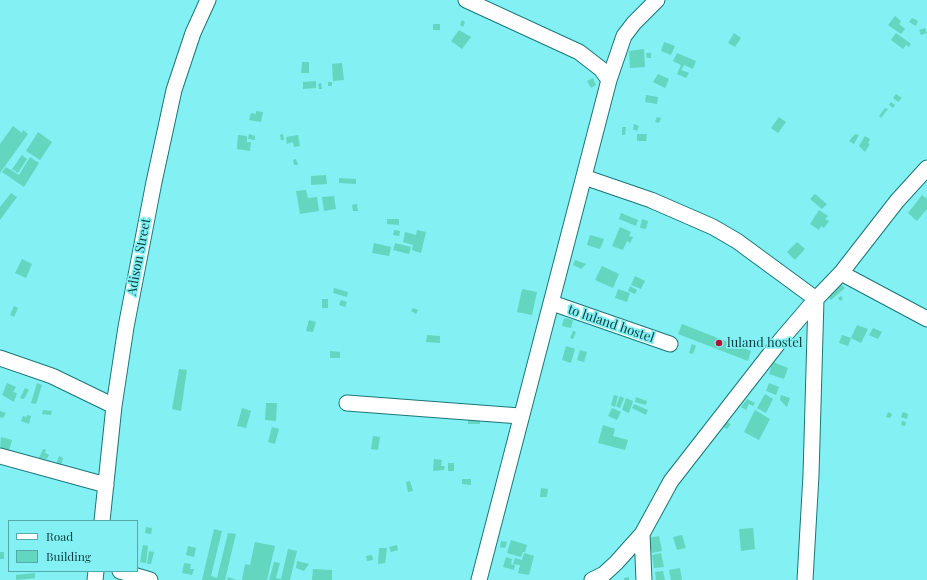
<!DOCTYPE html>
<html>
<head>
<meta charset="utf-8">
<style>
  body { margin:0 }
  #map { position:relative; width:927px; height:580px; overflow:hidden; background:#83f0f3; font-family:"Playfair Display",serif }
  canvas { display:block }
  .legend { position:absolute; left:8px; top:520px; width:130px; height:52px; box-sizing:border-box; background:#83f0f3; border:1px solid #53a9ab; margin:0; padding:5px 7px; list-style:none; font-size:12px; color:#0c3e3f }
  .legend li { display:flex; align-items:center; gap:8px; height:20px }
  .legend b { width:20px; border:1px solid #53a9ab }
</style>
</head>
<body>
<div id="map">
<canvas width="927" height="580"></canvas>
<ul class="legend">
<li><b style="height:5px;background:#fff"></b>Road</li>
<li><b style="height:11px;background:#62d6bf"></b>Building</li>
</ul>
</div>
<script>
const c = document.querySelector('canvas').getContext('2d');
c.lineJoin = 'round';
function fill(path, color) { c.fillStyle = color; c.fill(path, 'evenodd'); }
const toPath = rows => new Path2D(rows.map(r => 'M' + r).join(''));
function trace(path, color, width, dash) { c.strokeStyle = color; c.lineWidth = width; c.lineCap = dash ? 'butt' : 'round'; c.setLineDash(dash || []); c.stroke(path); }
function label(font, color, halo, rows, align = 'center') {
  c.font = font + ' "Playfair Display",serif'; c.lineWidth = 3.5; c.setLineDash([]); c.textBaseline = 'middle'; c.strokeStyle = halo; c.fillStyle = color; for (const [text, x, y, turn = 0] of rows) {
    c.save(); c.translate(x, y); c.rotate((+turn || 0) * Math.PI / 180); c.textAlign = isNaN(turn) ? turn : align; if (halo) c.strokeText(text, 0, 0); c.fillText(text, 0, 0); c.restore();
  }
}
fill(toPath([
  [895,16,901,21,899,24,905,29,901,34,888,25],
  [912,18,918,21,916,26,909,22],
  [462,20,465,22,463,27,460,25],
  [433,24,440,24,440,30,433,30],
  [925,28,927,33,921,35,919,30],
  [459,30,471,37,462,49,451,41],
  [734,33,741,38,735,47,728,43],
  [896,33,911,44,909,47,906,45,903,49,891,40],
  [664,42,675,46,671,55,661,51],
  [644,49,645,67,630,68,629,51],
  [646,53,651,53,651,58,647,58],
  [677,53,696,61,693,69,684,65,681,70,689,73,686,78,677,74,681,65,673,61],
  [302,62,309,62,309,73,301,73],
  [342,63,344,80,333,81,332,64],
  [658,74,669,79,665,88,653,82],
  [593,78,596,85,591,88,587,81],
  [316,81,316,88,303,89,303,82],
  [328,82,332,82,332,86,328,86],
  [321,83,322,89,319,89,318,84],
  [896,94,902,98,898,102,893,98],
  [646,95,658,97,657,104,645,102],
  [891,102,895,105,893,108,889,105],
  [885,108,888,109,881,118,879,116],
  [256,111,263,112,261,122,249,120,251,113,256,114],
  [657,117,661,118,659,123,655,122],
  [779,117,786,122,778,133,771,128],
  [634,124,639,126,637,131,633,129],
  [13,126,22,133,23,130,28,134,0,173,0,144],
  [622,127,626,127,625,135,622,135],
  [38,132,52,142,40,160,26,151],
  [249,134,255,136,255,140,248,139],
  [283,134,284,140,281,140,280,135],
  [637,134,647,134,646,141,637,141],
  [855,134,859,135,854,144,849,141],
  [238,135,247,136,247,142,251,142,250,151,237,149],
  [298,135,300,146,294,147,293,142,287,144,286,137],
  [865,136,870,139,868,143,870,144,865,152,859,146],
  [22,155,27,159,18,173,12,169],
  [30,157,39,163,24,187,2,172,6,167,19,175],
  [296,159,298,165,294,165,293,160],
  [326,175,327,184,311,185,311,176],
  [339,178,356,179,356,184,339,183],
  [306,190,308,198,317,197,319,211,300,214,296,191],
  [11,193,17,197,0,220,0,207],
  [815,194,827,204,822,209,810,199],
  [922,195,927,199,927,209,917,221,908,213],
  [334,196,336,209,324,211,322,197],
  [357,204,358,211,353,211,352,205],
  [819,210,828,216,825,219,829,221,824,228,821,226,819,230,810,224],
  [621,213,638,220,636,226,619,219],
  [387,219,399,219,399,225,387,224],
  [642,219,648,221,646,229,640,228],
  [620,227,631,232,629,236,633,237,630,243,627,241,623,250,612,246],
  [394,230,400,231,399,236,393,235],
  [417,230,426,232,421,253,412,250,413,245,403,242,405,232,416,235],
  [590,235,604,239,600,249,587,245],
  [797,242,805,249,795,260,787,252],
  [374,243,391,247,389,256,372,253],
  [395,243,411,247,409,254,393,250],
  [22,259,32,264,26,278,15,273],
  [575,260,586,264,581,269,573,265],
  [602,266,619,274,613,288,595,280],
  [635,276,645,281,641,289,631,285],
  [839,282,845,288,831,300,825,294],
  [630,286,637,290,635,294,628,291],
  [334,288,348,292,347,297,333,293],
  [522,289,537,292,532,315,517,312],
  [618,289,630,293,627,302,615,298],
  [841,296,843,299,840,301,838,298],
  [322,299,328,299,328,308,322,308],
  [341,300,347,302,345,307,339,305],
  [14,306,18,308,14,317,10,315],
  [413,308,418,310,416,314,411,311],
  [564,318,573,320,571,328,562,326],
  [309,320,316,322,313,332,306,331],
  [682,324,751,351,748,361,678,334],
  [857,325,868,329,861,343,851,338],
  [873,328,882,332,878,339,869,335],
  [573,331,576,332,573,339,570,338],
  [427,335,440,336,440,343,426,342],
  [842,335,851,338,848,346,839,343],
  [692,344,696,346,693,354,689,353],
  [566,346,575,349,571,363,562,360],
  [580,350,587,352,584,362,577,360],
  [330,351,340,352,340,358,330,358],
  [773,362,788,368,784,379,769,374],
  [179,369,187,370,181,411,172,409],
  [7,383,16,387,13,392,17,393,14,402,2,395],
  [37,383,42,385,36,404,31,403],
  [769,383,779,387,776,395,766,391],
  [25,388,29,390,24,399,20,398],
  [765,394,773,399,766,413,757,408],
  [614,395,618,396,615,407,611,405],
  [781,395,790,398,787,407,780,400],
  [620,396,624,398,620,408,616,406],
  [636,397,647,401,646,405,635,402],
  [626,398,633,401,629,413,622,410],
  [747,399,755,403,753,406,749,404,746,410,741,407],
  [266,403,277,403,276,421,265,420],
  [634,404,648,410,646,415,632,408],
  [242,408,251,411,246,428,237,426],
  [612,408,621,412,617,420,608,416],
  [43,410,52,411,51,415,42,414],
  [755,410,770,419,759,440,744,432],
  [0,411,6,413,3,418,0,417],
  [888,412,892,414,890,418,886,417],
  [903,412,908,414,907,419,901,417],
  [27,415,31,416,29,424,21,421,23,416,27,417],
  [468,417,480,417,480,424,468,424],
  [724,420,731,424,727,429,721,425],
  [902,421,906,422,905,426,901,425],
  [603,425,615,429,613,436,628,440,625,450,598,443],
  [272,427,279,429,275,444,268,442],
  [373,436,380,437,378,450,371,449],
  [1,437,12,440,8,454,0,452],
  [43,449,46,450,45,453,49,455,47,459,39,458],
  [59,456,63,458,61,465,56,464],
  [434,459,442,460,441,466,445,466,444,470,433,471],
  [448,463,454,463,454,471,448,471],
  [462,479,471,479,471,485,462,484],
  [410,481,413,491,408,492,406,482],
  [541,488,548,489,547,497,540,497],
  [146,527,152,528,151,534,145,533],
  [753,528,755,549,741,551,739,529],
  [214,529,222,531,211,576,217,578,228,533,236,534,225,580,202,580],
  [682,535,686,548,677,550,673,537],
  [659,536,662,551,652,553,648,538],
  [511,540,527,545,525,552,523,552,521,557,507,553],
  [501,541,507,542,505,548,500,547],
  [255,542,275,546,267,580,242,580,245,564,250,565],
  [143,545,148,546,146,563,140,562],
  [397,545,398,550,391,552,389,547],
  [188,546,196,548,194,557,186,555],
  [379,548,387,548,385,563,378,564],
  [288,549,297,551,290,580,269,580,274,562,280,563,276,578,281,579],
  [149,551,154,552,151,564,147,564],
  [0,552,4,552,4,559,0,559],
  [524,553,534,556,529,575,518,573,520,565,513,564,515,558,522,560],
  [661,553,664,567,654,568,652,555],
  [372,555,373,560,367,561,366,556],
  [506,557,512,559,511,564,509,564,515,565,514,570,503,567],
  [297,561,309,564,304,571,296,568],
  [184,563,191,564,190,569,194,569,192,575,182,573],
  [680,568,682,580,671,580,669,570],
  [313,569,332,570,332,580,312,580],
  [663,571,665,580,656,580,655,572],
  [35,573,35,578,16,580,16,575],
  [228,577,236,580,227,580],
  [629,577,629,580,624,580,624,578]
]), '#62d6bf');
const minor = toPath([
  [466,0,579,52,601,69,609,80],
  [584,177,651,200,713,227,737,241,816,299],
  [841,273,927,319],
  [552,303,670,344],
  [0,358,52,376,114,406],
  [347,403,520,416],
  [0,456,106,485],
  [102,521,114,406,126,327,154,182,174,90,193,33,208,0],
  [642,534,644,580],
  [120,571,150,580],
  [95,580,96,571],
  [479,580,609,80,624,36,634,23,657,0],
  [592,580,604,574,616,563,642,534,671,481,780,341,816,299,841,273,897,201,927,168],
  [805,580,811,475,816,299]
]);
trace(minor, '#1a7679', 17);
trace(minor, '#fff', 15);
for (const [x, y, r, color] of [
  [719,343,4,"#ab1433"]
]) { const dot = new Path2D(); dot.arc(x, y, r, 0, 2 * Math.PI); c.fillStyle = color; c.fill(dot); trace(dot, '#83f0f3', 1.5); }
label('13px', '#0c3e3f', '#83f0f3', [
  ["Adison Street",139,257,-79],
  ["to luland hostel",611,324,19]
]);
label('13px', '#0c3e3f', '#83f0f3', [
  ["luland hostel",727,343]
], 'left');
</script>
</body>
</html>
